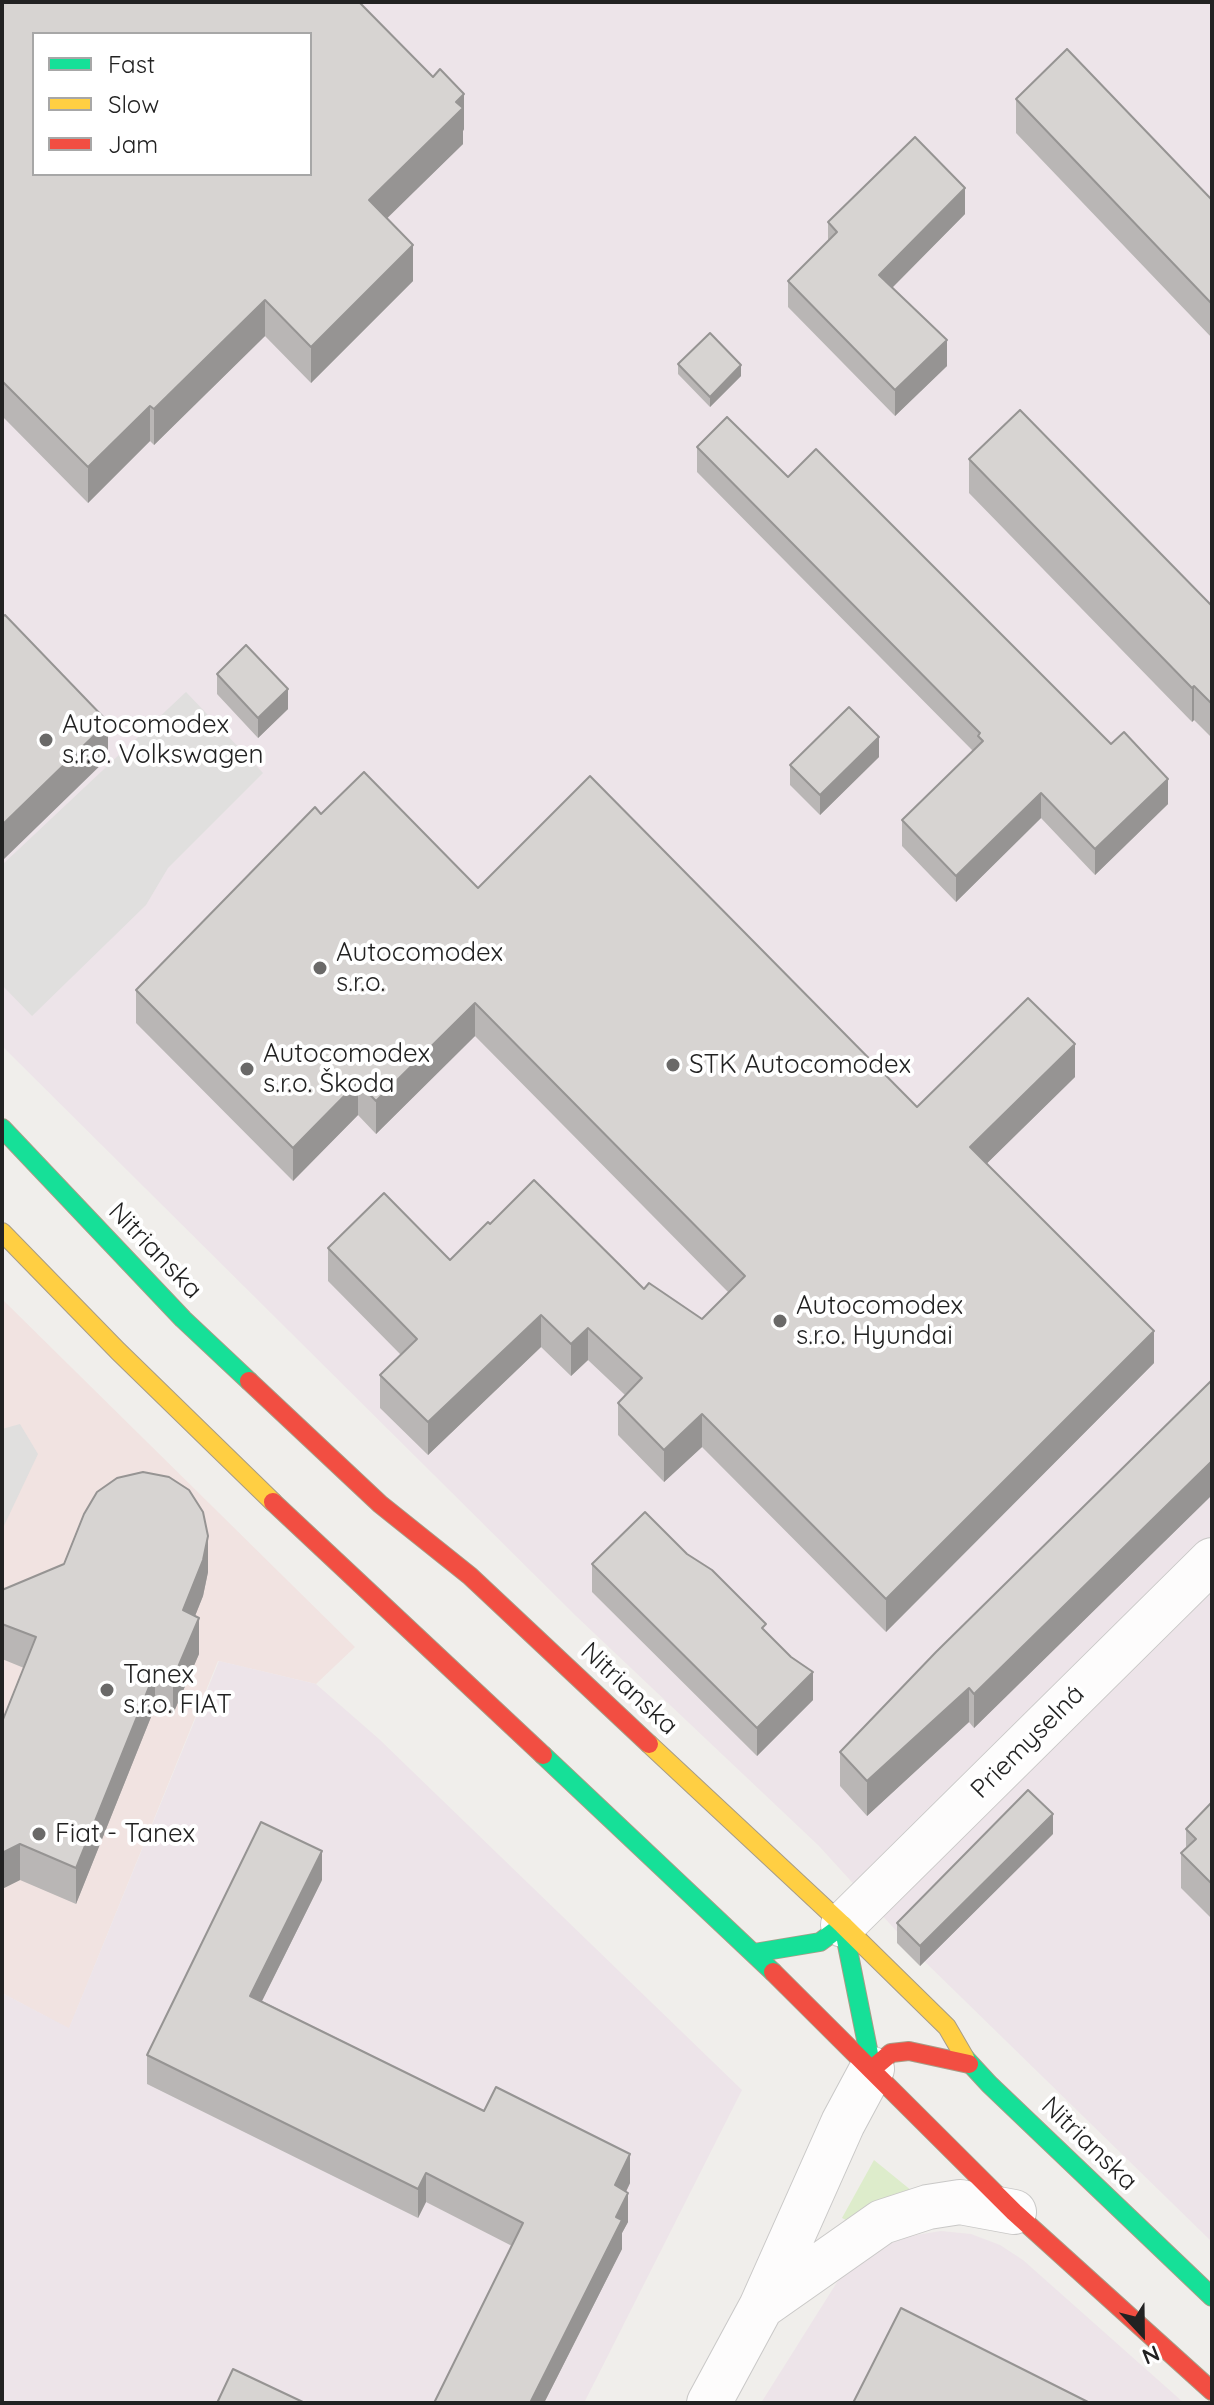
<!DOCTYPE html>
<html>
<head>
<meta charset="utf-8">
<style>
  body { margin:0 }
  #map { position:relative; width:1214px; height:2405px; overflow:hidden; background:#f0eeeb; font-family:Quicksand,sans-serif }
  canvas { display:block }
  .frame { position:absolute; inset:0; border:4px solid #222; pointer-events:none }
  .legend { position:absolute; left:32px; top:32px; width:280px; height:144px; box-sizing:border-box; background:#fff; border:2px solid #a7a7a7; margin:0; padding:10px 14px; list-style:none; font-size:24px; color:#222 }
  .legend li { display:flex; align-items:center; gap:16px; height:40px }
  .legend b { width:40px; border:2px solid #a7a7a7 }
  .north { position:absolute; left:1102px; top:2293px; width:80px; height:80px; -webkit-text-stroke:6px #fff; paint-order:stroke; rotate:158deg; font-size:22px; font-weight:700; line-height:32px; text-align:center; color:#222 }
  .north::after { content:''; display:block; margin:auto; width:28px; height:36px; background:#222; clip-path:polygon(50% 0,100% 100%,50% 72%,0 100%) }
</style>
</head>
<body>
<div id="map">
<canvas width="1214" height="2405"></canvas>
<div class="frame"></div>
<ul class="legend">
<li><b style="height:10px;background:#16e098"></b>Fast</li>
<li><b style="height:10px;background:#ffcf43"></b>Slow</li>
<li><b style="height:10px;background:#f24e42"></b>Jam</li>
</ul>
<div class="north">N</div>
</div>
<script>
const c = document.querySelector('canvas').getContext('2d');
c.lineJoin = 'round';
function fill(path, color) { c.fillStyle = color; c.fill(path, 'evenodd'); }
const toPath = rows => new Path2D(rows.map(r => 'M' + r).join(''));
function trace(path, color, width, dash) { c.strokeStyle = color; c.lineWidth = width; c.lineCap = dash ? 'butt' : 'round'; c.setLineDash(dash || []); c.stroke(path); }
function label(font, color, halo, rows, align = 'center') {
  c.font = font + ' Quicksand,sans-serif'; c.lineWidth = 8; c.setLineDash([]); c.textBaseline = 'middle'; c.strokeStyle = halo; c.fillStyle = color; for (const [text, x, y, turn = 0] of rows) {
    c.save(); c.translate(x, y); c.rotate((+turn || 0) * Math.PI / 180); c.textAlign = isNaN(turn) ? turn : align; if (halo) c.strokeText(text, 0, 0); c.fillText(text, 0, 0); c.restore();
  }
}
fill(toPath([
  [2,1299,355,1647,316,1684,218,1661,69,2029,2,1993]
]), '#f1e3e1');
fill(toPath([
  [2,2,1212,2,1212,2242,921,1958,819,1846,576,1616,2,1046],
  [34,34,310,34,310,174,34,174],
  [219,1661,316,1684,379,1739,742,2090,584,2403,2,2403,2,1993,69,2028],
  [941,2231,971,2234,1000,2245,1023,2260,1184,2403,761,2403,839,2279,880,2247,910,2236]
]), '#ede4e9');
fill(toPath([
  [874,2160,912,2191,848,2221,842,2218]
]), '#ddeccb');
fill(toPath([
  [186,692,263,773,168,868,146,905,32,1016,2,985,2,865],
  [20,1424,38,1454,2,1530,2,1429]
]), '#e0dfde');
const street = toPath([
  [843,1925,1212,1560],
  [761,2307,882,2222,928,2207,960,2202,1014,2212],
  [709,2403,761,2307,843,2123,872,2069]
]);
const fast = toPath([
  [2,1128,183,1319,249,1381],
  [543,1755,773,1972],
  [843,1925,872,2069],
  [754,1953,820,1942,843,1925],
  [965,2058,989,2084,1212,2297]
]);
const slow = toPath([
  [2,1232,118,1351,273,1502],
  [649,1744,843,1925,947,2027,965,2058]
]);
const jam = toPath([
  [249,1381,380,1504,470,1576,649,1744],
  [273,1502,543,1755],
  [773,1972,1014,2212,1212,2391],
  [872,2069,891,2053,909,2051,969,2064]
]);
trace(street, '#c9c8c7', 46);
trace(fast, '#a79c86', 20);
trace(slow, '#a79c86', 20);
trace(jam, '#a79c86', 20);
trace(street, '#fdfcfc', 44);
trace(fast, '#16e098', 18);
trace(slow, '#ffcf43', 18);
trace(jam, '#f24e42', 18);
fill(toPath([
  [2,2,464,129,463,131,463,144,386,218,413,281,311,383,265,336,154,445,150,441,88,503,2,416],
  [1016,99,1212,200,1212,338,1016,133],
  [965,214,892,288,947,366,895,416,788,307,788,281,828,241,828,222],
  [678,364,741,376,710,407,678,374],
  [697,447,788,477,1168,804,1095,875,1041,818,956,902,902,846,902,820,973,751,697,472],
  [969,459,1212,606,1212,738,1194,720,1192,722,969,493],
  [217,674,288,709,258,738,217,694],
  [879,757,820,815,790,785,790,765],
  [321,814,478,888,917,1107,1075,1077,986,1164,1154,1363,886,1632,702,1447,664,1482,618,1435,618,1403,625,1395,588,1360,571,1376,541,1347,428,1455,380,1408,380,1375,401,1355,328,1281,328,1248,450,1260,490,1224,644,1289,702,1319,729,1293,475,1036,376,1134,358,1115,293,1181,136,1023,136,990],
  [1212,1380,1212,1495,974,1728,969,1722,867,1816,840,1786,840,1752],
  [592,1564,766,1632,813,1700,757,1756,592,1592],
  [208,1572,203,1596,195,1616,199,1654,173,1714,155,1707,76,1904,20,1880,2,1889,2,1722,24,1668,2,1659,2,1590],
  [1212,1802,1212,1919,1181,1888,1181,1853,1186,1848,1186,1829],
  [1053,1834,920,1966,897,1943,897,1923],
  [322,1880,262,2001,630,2183,626,2192,628,2222,622,2233,622,2249,544,2403,434,2403,512,2246,426,2202,418,2218,147,2084,147,2055]
]), '#b9b6b5');
fill(toPath([
  [464,94,464,129,463,131,463,144,369,236,369,200],
  [965,188,965,214,879,301,879,275],
  [413,245,413,281,311,383,311,347],
  [265,300,265,336,154,445,154,409],
  [947,340,947,366,895,416,895,390],
  [741,365,741,376,710,407,710,397],
  [150,406,150,441,88,503,88,467],
  [1194,686,1194,720,1192,722,1192,688],
  [288,689,288,709,258,738,258,718],
  [108,722,108,758,2,861,2,825],
  [879,737,879,757,820,815,820,795],
  [1168,779,1168,804,1095,875,1095,849],
  [1041,793,1041,818,956,902,956,876],
  [475,1003,475,1036,376,1134,376,1101],
  [1075,1044,1075,1077,970,1180,970,1147],
  [358,1082,358,1115,293,1181,293,1148],
  [541,1315,541,1347,428,1455,428,1422],
  [588,1328,588,1360,571,1376,571,1344],
  [1154,1331,1154,1363,886,1632,886,1599],
  [702,1414,702,1447,664,1482,664,1450],
  [1212,1461,1212,1495,974,1728,974,1694],
  [208,1536,208,1572,203,1596,183,1646,183,1610],
  [199,1618,199,1654,173,1714,173,1679],
  [155,1672,155,1707,76,1904,76,1868],
  [813,1672,813,1700,757,1756,757,1728],
  [969,1688,969,1722,867,1816,867,1781],
  [1053,1814,1053,1834,920,1966,920,1946],
  [20,1844,20,1880,2,1889,2,1853],
  [322,1851,322,1880,250,2025,250,1996],
  [630,2154,630,2183,615,2214,615,2185],
  [426,2173,426,2202,418,2218,418,2189],
  [628,2193,628,2222,622,2233,622,2249,544,2403,530,2403,616,2217]
]), '#969493');
const building = toPath([
  [2,2,359,2,433,77,440,69,464,94,456,102,463,108,369,200,413,245,311,347,265,300,154,409,150,406,88,467,2,381,2,2],
  [34,34,310,34,310,174,34,174,34,34],
  [1067,49,1212,200,1212,304,1016,99,1067,49],
  [915,137,965,188,879,275,947,340,895,390,788,281,837,232,828,222,915,137],
  [710,333,741,365,710,397,678,364,710,333],
  [1020,410,1212,606,1212,704,1194,686,1192,688,969,459,1020,410],
  [727,417,788,477,816,449,1111,744,1124,732,1168,779,1095,849,1041,793,956,876,902,820,983,741,978,736,980,733,697,447,727,417],
  [5,615,108,722,2,825,2,617,5,615],
  [246,645,288,689,258,718,217,674,246,645],
  [849,707,879,737,820,795,790,765,849,707],
  [364,772,478,888,590,776,917,1107,1028,998,1075,1044,970,1147,1154,1331,886,1599,702,1414,664,1450,618,1403,642,1378,588,1328,571,1344,541,1315,428,1422,380,1375,417,1339,328,1248,384,1193,450,1260,488,1222,490,1224,534,1180,644,1289,649,1283,702,1319,745,1276,475,1003,376,1101,358,1082,293,1148,136,990,315,807,321,814,364,772],
  [1212,1380,1212,1461,974,1694,969,1688,867,1781,840,1752,936,1652,1212,1380],
  [143,1472,169,1477,189,1490,203,1512,208,1536,203,1560,183,1610,199,1618,173,1679,155,1672,76,1868,20,1844,2,1853,2,1722,36,1637,2,1624,2,1590,64,1564,84,1514,97,1492,117,1478,143,1472],
  [645,1512,687,1554,712,1570,766,1624,762,1628,791,1657,813,1672,757,1728,592,1564,645,1512],
  [1028,1790,1053,1814,920,1946,897,1923,1028,1790],
  [1212,1802,1212,1884,1181,1853,1196,1839,1186,1829,1212,1802],
  [261,1822,322,1851,250,1996,484,2111,496,2087,630,2154,615,2185,628,2193,616,2217,622,2220,530,2403,434,2403,523,2223,426,2173,418,2189,147,2055,261,1822],
  [901,2308,1090,2403,853,2403,901,2308],
  [233,2369,305,2403,217,2403,233,2369]
]);
fill(building, '#d7d4d2');
trace(building, '#969493', 2);
for (const [x, y, r, color] of [
  [46,740,8,"#6a6968"],
  [320,968,8,"#6a6968"],
  [673,1065,8,"#6a6968"],
  [247,1069,8,"#6a6968"],
  [780,1321,8,"#6a6968"],
  [107,1690,8,"#6a6968"],
  [39,1834,8,"#6a6968"]
]) { const dot = new Path2D(); dot.arc(x, y, r, 0, 2 * Math.PI); c.fillStyle = color; c.fill(dot); trace(dot, '#fff', 3); }
label('26px', '#222', '#fff', [
  ["Autocomodex",62,725],
  ["s.r.o. Volkswagen",62,755],
  ["Autocomodex",336,953],
  ["s.r.o.",336,983],
  ["Autocomodex",263,1054],
  ["s.r.o. Škoda",263,1084],
  ["STK Autocomodex",689,1065],
  ["Autocomodex",796,1306],
  ["s.r.o. Hyundai",796,1336],
  ["Tanex",123,1675],
  ["s.r.o. FIAT",123,1705],
  ["Fiat - Tanex",55,1834]
], 'left');
label('26px', '#222', '#fff', [
  ["Nitrianska",155,1251,46],
  ["Nitrianska",629,1689,43],
  ["Priemyselná",1028,1742,-45],
  ["Nitrianska",1089,2144,44]
]);
</script>
</body>
</html>
